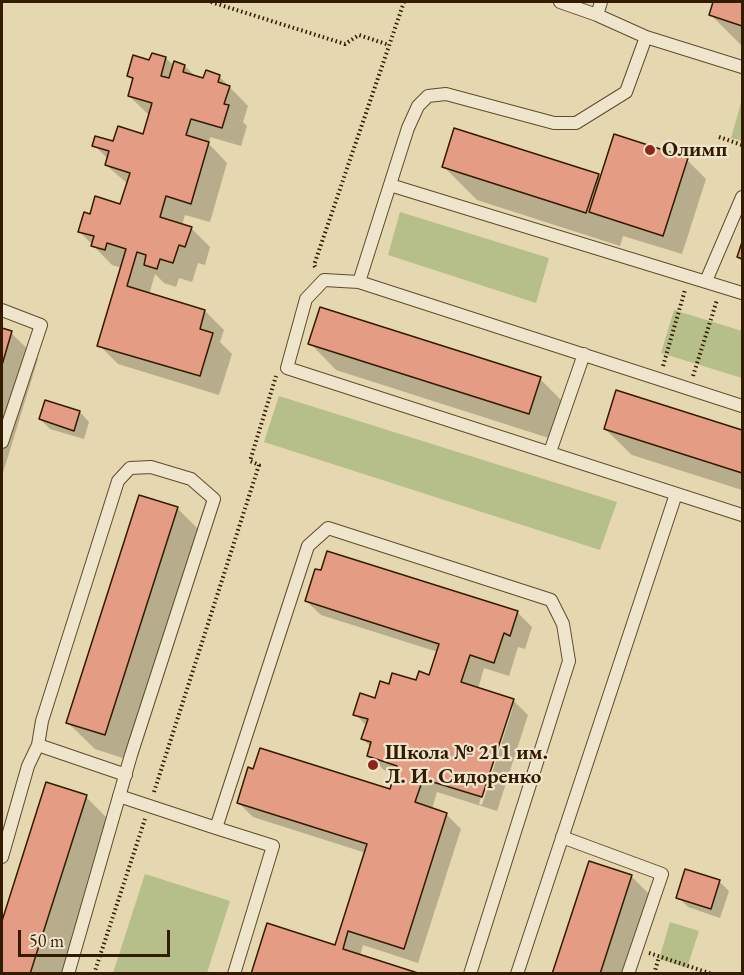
<!DOCTYPE html>
<html>
<head>
<meta charset="utf-8">
<style>
  body { margin:0 }
  #map { position:relative; width:744px; height:975px; overflow:hidden; background:#e5d7b0; font-family:"EB Garamond",serif }
  canvas { display:block }
  .frame { position:absolute; inset:0; border:3px solid #331b00; pointer-events:none }
  .scale { position:absolute; left:18px; top:930px; width:152px; height:27px; box-sizing:border-box; border:3px solid #331b00; border-top:0; padding-left:8px; font-size:18px; line-height:21px; white-space:nowrap; color:#331b00; -webkit-text-stroke:4px #eee5cc; paint-order:stroke }
</style>
</head>
<body>
<div id="map">
<canvas width="744" height="975"></canvas>
<div class="frame"></div>
<div class="scale">50 m</div>
</div>
<script>
const c = document.querySelector('canvas').getContext('2d');
c.lineJoin = 'round';
function fill(path, color) { c.fillStyle = color; c.fill(path, 'evenodd'); }
const toPath = rows => new Path2D(rows.map(r => 'M' + r).join(''));
function trace(path, color, width, dash) { c.strokeStyle = color; c.lineWidth = width; c.lineCap = dash ? 'butt' : 'round'; c.setLineDash(dash || []); c.stroke(path); }
function label(font, color, halo, rows, align = 'center') {
  c.font = font + ' "EB Garamond",serif'; c.lineWidth = 4.5; c.setLineDash([]); c.textBaseline = 'middle'; c.strokeStyle = halo; c.fillStyle = color; for (const [text, x, y, turn = 0] of rows) {
    c.save(); c.translate(x, y); c.rotate((+turn || 0) * Math.PI / 180); c.textAlign = isNaN(turn) ? turn : align; if (halo) c.strokeText(text, 0, 0); c.fillText(text, 0, 0); c.restore();
  }
}
fill(toPath([
  [742,99,742,141,731,138],
  [400,212,549,258,536,303,388,255],
  [674,310,742,331,742,378,661,353],
  [279,396,617,502,600,550,264,442],
  [145,874,230,901,207,973,113,973],
  [670,922,699,931,687,968,659,959]
]), '#b6be8a');
fill(toPath([
  [715,2,742,2,742,46,711,15],
  [153,55,166,58,174,66,175,63,185,66,196,77,204,80,219,76,248,106,243,122,247,126,241,146,210,137,209,144,227,163,210,222,185,215,182,225,191,228,210,247,205,265,198,263,192,282,179,278,176,287,164,283,155,274,149,295,205,311,224,330,220,342,232,354,219,395,118,364,99,345,122,268,112,265,79,231,91,215,121,205,128,184,106,165,108,159,94,145,114,143,144,136,149,115,129,96,134,81,128,76,150,62],
  [687,160,706,179,682,254,623,236,620,246,477,200,443,166,598,176,601,179],
  [2,330,11,333,38,359,2,476],
  [310,343,540,379,566,405,555,440,336,370],
  [617,392,742,432,742,490,632,455,605,429],
  [46,401,80,412,89,422,84,439,50,429,40,419],
  [177,508,204,535,132,761,95,749,68,723],
  [306,601,517,612,532,627,525,649,518,647,509,676,484,668,478,689,513,700,528,715,497,811,437,792,432,809,446,814,461,829,418,963,363,945,360,956,336,947,366,853,253,817,238,802,391,791,396,774,384,770,369,756,371,747,363,739,367,726,355,714,376,700,430,676,438,652,321,615],
  [510,707,513,707,482,805,479,804],
  [47,784,86,797,112,823,65,974,2,974,2,926],
  [631,876,658,903,635,974,553,974],
  [719,881,729,891,720,918,688,907,678,897]
]), '#0003');
const building = toPath([
  [713,2,742,2,742,26,709,15,713,2],
  [152,53,166,57,161,76,169,78,174,61,185,65,183,72,203,78,206,70,220,75,218,82,230,86,224,104,229,105,222,128,191,119,186,135,209,142,191,204,166,196,160,217,192,227,185,247,179,245,173,263,160,259,157,269,144,265,146,255,137,252,127,286,205,310,200,329,213,333,200,376,97,346,126,249,107,243,105,250,91,246,94,236,78,232,84,212,90,214,95,196,120,204,130,173,105,165,109,151,92,146,95,136,113,141,118,126,143,134,152,103,128,96,133,78,127,76,133,55,149,60,152,53],
  [454,128,599,174,586,213,442,167,454,128],
  [614,134,688,158,663,236,589,212,614,134],
  [742,242,742,259,737,257,742,242],
  [320,307,541,377,529,414,308,344,320,307],
  [2,328,12,331,2,365,2,328],
  [616,390,742,430,742,473,604,429,616,390],
  [45,400,80,411,74,431,39,419,45,400],
  [139,495,178,507,105,735,66,723,139,495],
  [327,551,518,611,510,636,504,633,494,663,470,655,461,682,514,699,482,797,423,779,415,802,447,813,404,949,348,931,343,949,421,974,251,974,267,923,335,945,367,844,237,803,248,767,253,769,260,748,390,789,397,766,367,756,371,742,361,739,368,719,353,715,360,693,375,698,380,681,389,684,392,673,416,680,419,671,429,675,439,644,305,601,315,569,321,570,327,551],
  [46,782,87,795,30,974,2,974,2,921,46,782],
  [589,861,632,875,600,974,552,974,589,861],
  [685,869,720,880,711,909,676,898,685,869]
]);
fill(building, '#e49d84');
trace(building, '#331b00', 1.5);
const service = toPath([
  [560,2,597,15],
  [601,2,597,15,646,37,742,67],
  [646,37,626,92,576,123,554,123,446,94,428,96,418,106,408,128,359,282,742,406],
  [390,185,742,293],
  [706,281,742,197],
  [359,282,324,280,306,299,287,368,742,515],
  [2,310,41,325,2,442],
  [550,452,584,354],
  [38,745,126,775],
  [119,796,216,828,308,546,328,528,551,600,563,624,569,661,470,974],
  [216,828,273,846,234,974],
  [562,837,662,874,628,974],
  [2,857,28,766,38,745,42,721,118,481,130,468,151,467,191,479,214,499,131,755,68,974],
  [517,974,676,494]
]);
trace(service, '#604a2c', 14);
trace(toPath([
  [211,2,345,44,359,35,389,45],
  [719,137,742,145],
  [315,267,314,265,404,2],
  [663,366,685,290],
  [693,376,717,300],
  [154,792,259,465,250,461,276,376],
  [649,953,712,974],
  [94,974,145,819],
  [654,974,659,957]
]), '#331b00', 4, [1.5, 3]);
trace(service, '#eee5cc', 12);
for (const [x, y, r, color] of [
  [650,150,6,"#8f2418"],
  [373,765,6,"#8f2418"]
]) { const dot = new Path2D(); dot.arc(x, y, r, 0, 2 * Math.PI); c.fillStyle = color; c.fill(dot); trace(dot, '#eee5cc', 2); }
label('bold 21px', '#331b00', '#eee5cc', [
  ["Олимп",662,150],
  ["Школа № 211 им.",385,753],
  ["Л. И. Сидоренко",385,777]
], 'left');
</script>
</body>
</html>
